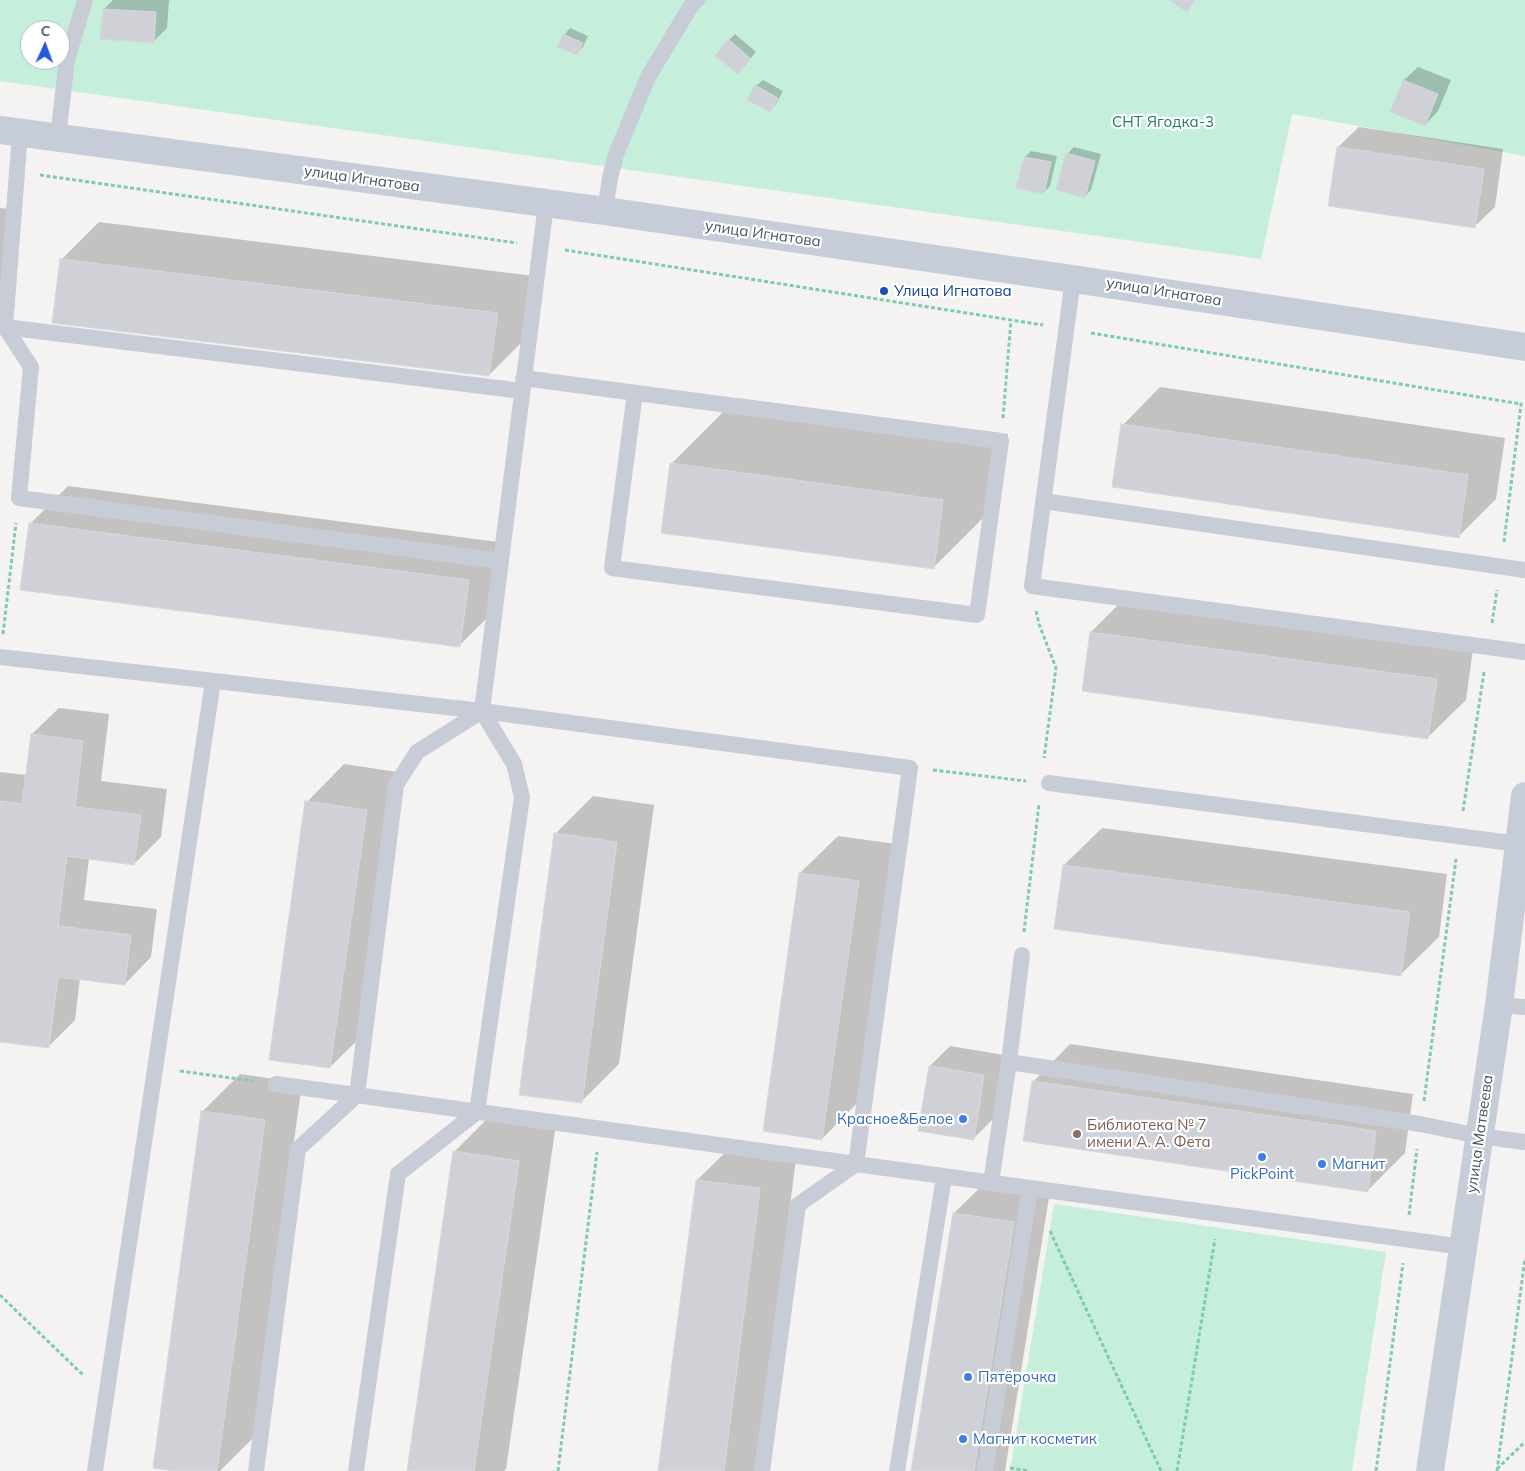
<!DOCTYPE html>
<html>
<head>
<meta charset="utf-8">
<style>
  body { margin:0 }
  #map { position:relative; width:1525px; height:1471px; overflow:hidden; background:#f4f3f2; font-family:Mulish,sans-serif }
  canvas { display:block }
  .north { position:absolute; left:20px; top:20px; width:50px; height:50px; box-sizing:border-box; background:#fff; border:1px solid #b7babf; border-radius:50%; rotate:2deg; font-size:14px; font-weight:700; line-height:20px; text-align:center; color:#4b525f }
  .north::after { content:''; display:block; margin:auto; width:18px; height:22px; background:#2459dc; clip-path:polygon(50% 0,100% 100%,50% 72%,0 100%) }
</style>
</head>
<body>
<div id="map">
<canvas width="1525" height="1471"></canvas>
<div class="north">С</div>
</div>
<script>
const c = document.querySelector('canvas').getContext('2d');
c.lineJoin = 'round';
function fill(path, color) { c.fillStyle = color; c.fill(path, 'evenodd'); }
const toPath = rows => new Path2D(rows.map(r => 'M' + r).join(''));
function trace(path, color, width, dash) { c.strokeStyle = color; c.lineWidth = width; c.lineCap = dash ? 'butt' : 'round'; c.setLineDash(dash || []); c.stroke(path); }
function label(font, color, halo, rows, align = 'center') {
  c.font = font + ' Mulish,sans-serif'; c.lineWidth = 4.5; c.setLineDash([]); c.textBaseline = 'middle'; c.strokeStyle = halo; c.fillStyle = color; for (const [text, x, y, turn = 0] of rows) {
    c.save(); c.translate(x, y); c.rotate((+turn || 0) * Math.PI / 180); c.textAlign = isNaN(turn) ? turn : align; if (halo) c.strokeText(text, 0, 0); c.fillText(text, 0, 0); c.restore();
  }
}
fill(toPath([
  [0,0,1525,0,1525,156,1292,114,1261,259,0,81],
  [30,30,60,30,60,60,30,60],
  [1054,1204,1386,1252,1352,1471,1010,1471]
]), '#c5eedb');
fill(toPath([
  [113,0,169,0,167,28,154,41,104,9],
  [570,28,588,36,583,47,577,54,564,35],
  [735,34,756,52,744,66,729,40],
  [1418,67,1451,80,1438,111,1425,125,1392,111,1404,80],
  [763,80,783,91,776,104,770,111,756,86],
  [1359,127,1503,149,1495,207,1474,227,1338,147],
  [1074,147,1101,154,1091,190,1085,196,1058,189,1068,153],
  [1031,151,1057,156,1050,186,1043,193,1025,157],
  [0,208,20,210,13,272,0,286],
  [99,222,534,276,527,337,489,375,61,260],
  [1160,387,1505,438,1496,499,1459,536,1123,425],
  [737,398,1008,434,999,502,934,567,671,464],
  [68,486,506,543,497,608,459,646,30,524],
  [1129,594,1474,642,1466,700,1428,737,1083,690,1091,632],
  [59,708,109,714,101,781,167,789,161,837,134,864,89,858,84,900,157,909,151,957,125,984,80,978,75,1020,48,1047,0,1041,0,772,27,775,32,734],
  [344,764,404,773,368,1030,330,1067,307,802],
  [593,796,654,805,619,1064,581,1102,555,834],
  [1102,828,1447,874,1439,937,1401,974,1064,865],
  [838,836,896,844,859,1101,822,1139,800,873],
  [1070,1044,1413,1094,1405,1153,1367,1191,1033,1082],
  [950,1046,1004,1055,994,1118,974,1138,920,1130,930,1066],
  [240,1074,302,1083,253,1438,220,1471,184,1471,202,1112],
  [492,1114,556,1124,506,1469,504,1471,408,1471,454,1152],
  [735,1143,797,1151,756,1471,659,1471,697,1180],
  [992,1176,1051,1185,1005,1471,913,1471,954,1213]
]), '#0003');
const building = toPath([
  [1169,0,1195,0,1187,12,1169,0],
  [103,9,156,12,154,43,100,39,103,9],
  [563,34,583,43,577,55,557,47,563,34],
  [728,39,751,59,738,74,715,56,728,39],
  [1403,80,1438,94,1425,126,1390,112,1403,80],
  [755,85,778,98,770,112,747,100,755,85],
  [1337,147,1484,169,1475,228,1328,206,1337,147],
  [1066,153,1095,161,1085,198,1056,190,1066,153],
  [1024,157,1051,162,1044,194,1016,188,1024,157],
  [60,259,498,313,489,376,52,323,60,259],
  [1121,424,1468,475,1459,538,1112,487,1121,424],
  [670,463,943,500,934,569,661,533,670,463],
  [29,523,469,580,460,647,20,590,29,523],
  [1090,632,1437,679,1428,739,1082,691,1090,632],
  [31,734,83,741,75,807,141,815,134,865,67,856,58,926,131,935,125,985,58,977,49,1048,0,1042,0,801,22,804,31,734],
  [305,801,367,810,330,1068,269,1060,305,801],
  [554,833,617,842,582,1103,519,1095,554,833],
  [1063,865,1410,912,1401,976,1054,929,1063,865],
  [799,873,859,881,822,1140,763,1131,799,873],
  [929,1066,984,1075,974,1140,918,1131,929,1066],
  [1032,1081,1376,1131,1368,1192,1023,1141,1032,1081],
  [201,1111,265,1120,217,1471,174,1471,153,1468,201,1111],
  [453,1151,519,1161,474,1471,407,1471,453,1151],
  [696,1180,760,1188,724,1471,658,1471,696,1180],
  [953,1213,1014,1222,974,1471,911,1471,953,1213]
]);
fill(building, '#d0d1d6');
trace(building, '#d7d8dd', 1);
trace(toPath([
  [40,175,517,243],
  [565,250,1043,325],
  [1091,333,1521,404],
  [1003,418,1011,320],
  [1504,542,1521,404,1525,404],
  [1036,611,1039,624,1056,668,1044,758],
  [1492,623,1497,590],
  [3,634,16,523],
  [933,770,1026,781],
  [1463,811,1484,672],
  [1024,932,1039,804],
  [180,1071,253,1081],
  [1424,1101,1456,859],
  [1409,1215,1417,1149],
  [1050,1231,1161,1471],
  [0,1295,84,1376],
  [1010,1468,1029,1471],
  [1497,1469,1525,1442],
  [558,1471,597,1152],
  [1177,1471,1215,1239],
  [1376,1471,1403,1263],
  [1497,1471,1525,1258]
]), '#7ecbb0', 3, [4, 2.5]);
trace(toPath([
  [58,137,67,60,85,0],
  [605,211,610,178,616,154,648,77,692,4,697,0],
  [1073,279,1032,586,1525,652],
  [0,327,5,327,20,133],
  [5,327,31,367,19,498,501,561],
  [5,327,522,391],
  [523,378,1001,441,977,615,612,568,635,393],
  [1043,501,1525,570],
  [0,657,482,711,546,204],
  [1049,783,1519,844],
  [1499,1005,1525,1007],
  [1009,1062,1022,955],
  [276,1084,1030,1188],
  [991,1183,1009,1062,1420,1124,1479,1136,1525,1142],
  [95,1471,213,681],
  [256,1471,298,1149,357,1095,396,785,417,752,482,711,910,768,856,1164,798,1205,762,1471],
  [356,1471,398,1174,477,1112,522,797,514,764,482,711],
  [897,1471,944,1177],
  [985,1471,1030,1188,1463,1247]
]), '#c7ccd6', 16);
trace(toPath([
  [0,130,605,211,1073,279,1525,347],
  [1430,1471,1499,1005,1525,796]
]), '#c6cdd9', 28);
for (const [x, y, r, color] of [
  [884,291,5,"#1a4fb4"],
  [963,1119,5,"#3f7fe0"],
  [1077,1134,5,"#8d6e63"],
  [1262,1157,5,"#3f7fe0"],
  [1322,1164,5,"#3f7fe0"],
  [968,1377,5,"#3f7fe0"],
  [963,1439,5,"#3f7fe0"]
]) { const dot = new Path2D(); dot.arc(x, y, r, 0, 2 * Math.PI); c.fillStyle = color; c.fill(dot); trace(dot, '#fff', 2); }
label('15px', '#1d7f5c', '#fff', [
  ["СНТ Ягодка-3",1163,122]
]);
label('15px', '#4b525f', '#fff', [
  ["улица Игнатова",362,179,8],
  ["улица Игнатова",763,234,8],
  ["улица Игнатова",1164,292,9],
  ["улица Матвеева",1480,1134,-82]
]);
label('15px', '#164399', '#fff', [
  ["Улица Игнатова",894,291]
], 'left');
label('15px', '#366cbe', '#fff', [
  ["Красное&Белое",953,1119,"right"],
  ["Магнит",1332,1164],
  ["PickPoint",1262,1174,"center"],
  ["Пятёрочка",978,1377],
  ["Магнит косметик",973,1439]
], 'left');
label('15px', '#785e54', '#fff', [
  ["Библиотека № 7",1087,1125],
  ["имени А. А. Фета",1087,1142]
], 'left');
</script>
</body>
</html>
